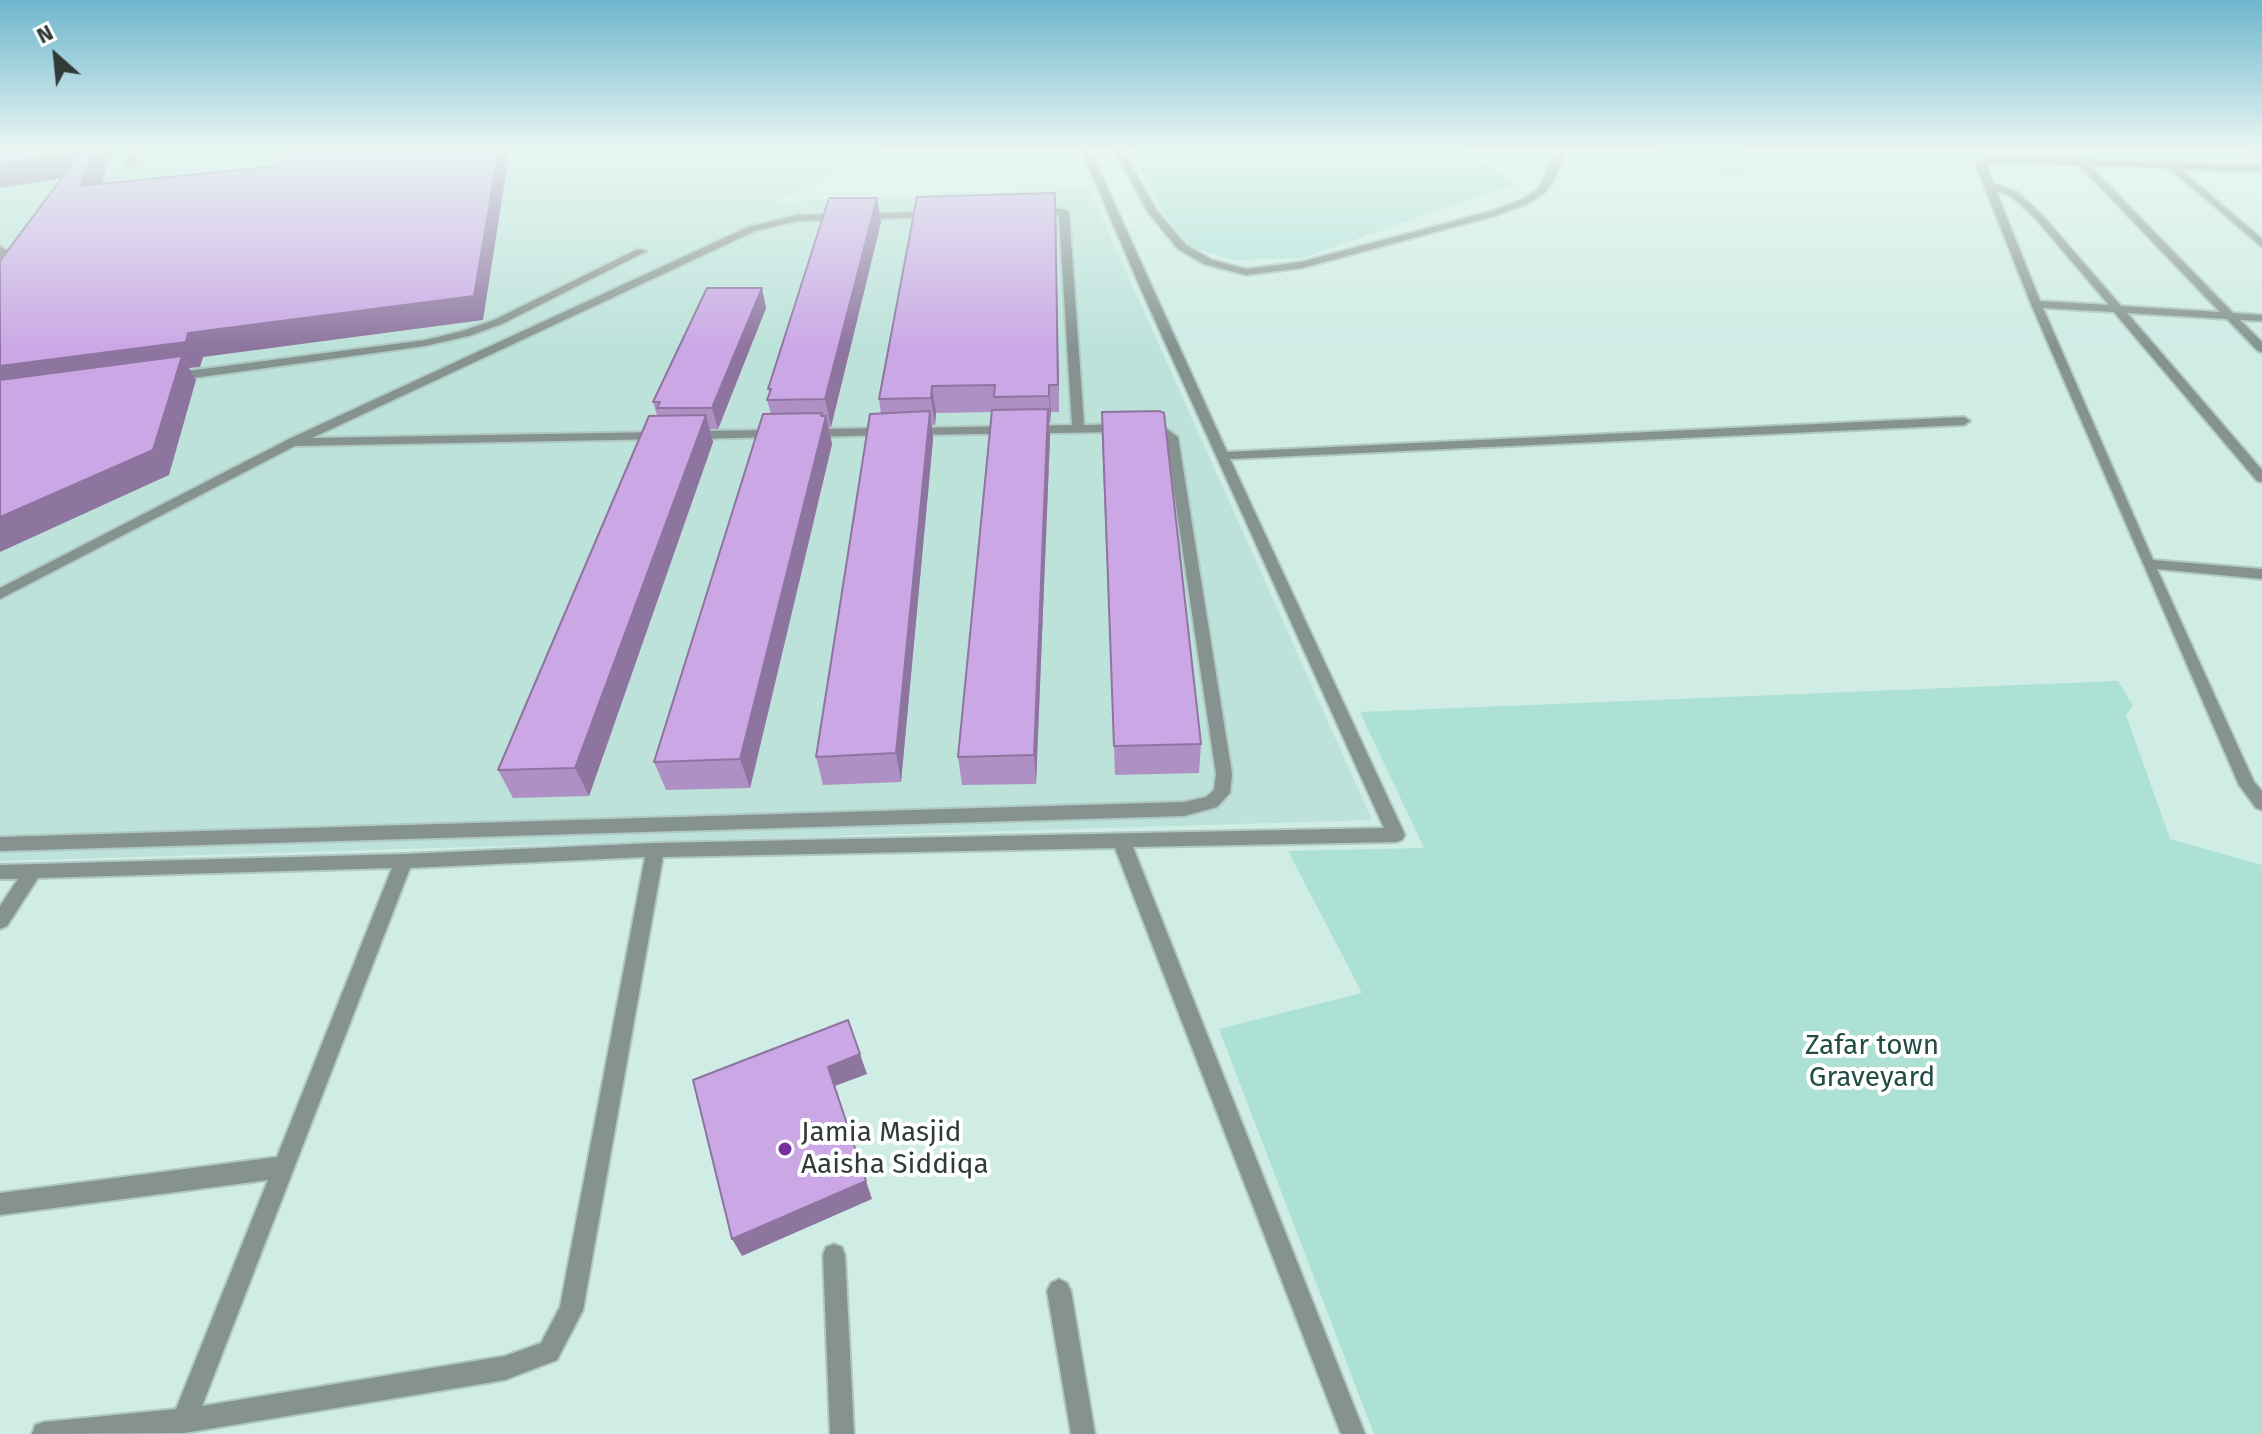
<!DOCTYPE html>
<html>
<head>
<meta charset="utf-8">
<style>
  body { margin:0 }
  #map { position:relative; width:2262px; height:1434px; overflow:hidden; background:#cfece5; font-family:"Fira Sans",sans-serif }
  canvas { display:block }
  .north { position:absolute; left:16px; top:16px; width:80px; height:80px; -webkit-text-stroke:6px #fff; paint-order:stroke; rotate:333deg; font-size:22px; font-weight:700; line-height:32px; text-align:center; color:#303b38 }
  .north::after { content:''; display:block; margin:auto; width:28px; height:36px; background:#303b38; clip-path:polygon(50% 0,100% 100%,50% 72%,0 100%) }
</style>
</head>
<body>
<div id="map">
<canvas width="2262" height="1434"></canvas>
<div class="north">N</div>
</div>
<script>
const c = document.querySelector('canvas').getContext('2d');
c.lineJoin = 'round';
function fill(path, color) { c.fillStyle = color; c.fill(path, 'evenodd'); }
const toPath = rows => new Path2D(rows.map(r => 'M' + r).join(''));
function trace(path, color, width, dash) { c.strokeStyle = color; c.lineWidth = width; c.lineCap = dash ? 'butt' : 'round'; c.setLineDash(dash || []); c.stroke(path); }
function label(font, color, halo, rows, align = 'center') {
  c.font = font + ' "Fira Sans",sans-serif'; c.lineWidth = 8; c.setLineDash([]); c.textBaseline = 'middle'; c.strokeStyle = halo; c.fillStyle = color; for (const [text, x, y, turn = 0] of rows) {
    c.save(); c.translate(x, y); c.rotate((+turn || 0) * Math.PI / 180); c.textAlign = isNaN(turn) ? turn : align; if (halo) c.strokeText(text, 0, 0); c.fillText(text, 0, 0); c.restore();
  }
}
fill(toPath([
  [0,148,893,148,776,202,1089,189,1372,820,0,861]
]), '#bce2d9');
fill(toPath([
  [1130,148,1462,148,1515,184,1302,258,1232,260,1192,247,1161,211],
  [1645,148,1750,148,1742,178],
  [2118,681,2133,706,2126,715,2170,839,2262,865,2262,1434,1374,1434,1219,1029,1362,993,1288,851,1424,848,1360,712]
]), '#ace1d4');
const lane = toPath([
  [132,148,140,148,136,166,131,169,126,166,132,148],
  [1035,209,1064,209,1069,212,1084,425,1124,424,1130,428,1124,432,907,435,905,432,911,428,1072,425,1059,215,1032,214,1030,212,1035,209],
  [932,212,937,215,935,217,797,221,755,231,312,438,660,432,664,433,664,439,295,446,0,599,0,588,289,439,748,227,797,215,932,212],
  [0,246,9,252,5,263,0,266,0,246],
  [638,249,647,251,502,324,469,336,425,346,172,381,166,377,172,373,425,340,462,331,494,320,638,249],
  [1147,424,1161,425,1178,437,1232,774,1230,793,1217,807,1184,816,0,851,0,837,1184,802,1206,797,1214,790,1216,774,1166,439,1154,432,1143,431,1141,428,1147,424],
  [888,428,894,432,892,435,811,437,805,433,811,429,888,428],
  [776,430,780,431,780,437,691,439,685,435,691,431,776,430]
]);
const street = toPath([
  [1081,148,1089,148,1227,452,1964,417,1970,421,1964,425,1230,459,1405,835,1402,840,1396,842,1133,847,1365,1434,1341,1434,1115,848,663,857,583,1310,557,1360,505,1380,184,1433,32,1434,35,1425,44,1422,176,1409,268,1180,0,1215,0,1193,277,1157,392,868,38,878,7,926,0,929,0,906,18,879,0,879,0,865,404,854,655,843,1384,828,1140,287,1081,148],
  [645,857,560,1307,541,1343,505,1356,202,1406,410,868,645,857],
  [1113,148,1121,148,1157,211,1186,245,1212,260,1246,269,1301,262,1492,211,1523,199,1538,189,1556,153,1564,155,1553,182,1544,193,1529,203,1498,215,1302,268,1246,275,1204,264,1178,249,1148,212,1113,148],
  [2245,148,2254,148,2262,154,2262,161,2245,148],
  [1995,156,2262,166,2262,172,2180,169,2262,239,2262,247,2169,168,2089,165,2233,313,2262,315,2262,321,2240,320,2262,342,2262,352,2258,351,2227,319,2127,313,2262,470,2262,482,2257,481,2114,312,2043,308,2153,560,2262,569,2262,579,2157,569,2254,782,2262,791,2262,810,2256,808,2239,785,2031,304,1976,165,1995,156],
  [1996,162,2079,165,2220,312,2121,306,2042,215,2017,192,1993,183,1986,166,1996,162],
  [1996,191,2011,196,2036,219,2109,305,2040,301,1996,191],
  [834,1244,842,1247,845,1255,854,1434,830,1434,823,1255,826,1247,834,1244],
  [1059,1279,1067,1283,1071,1291,1095,1434,1071,1434,1047,1291,1051,1283,1059,1279]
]);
trace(lane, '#afc9c2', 4);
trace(street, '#afc9c2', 4);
fill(lane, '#86928f');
fill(street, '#86928f');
fill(toPath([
  [1055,193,1059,412,1051,412,1050,423,1049,423,1050,437,1036,784,962,785,958,757,992,412,936,413,935,425,932,425,933,439,901,782,823,785,816,757,881,414,879,399],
  [881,222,831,427,828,427,832,444,750,788,666,790,654,762,771,414,767,400,770,394,768,389],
  [766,308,718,429,710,429,713,442,589,796,513,798,498,770,657,415,653,402],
  [1102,440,1201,744,1199,773,1115,775]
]), '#af90c5');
fill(toPath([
  [94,148,113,148,94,208,80,186,84,175,0,188,0,164,81,152],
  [499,148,510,148,483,320,203,357,200,367,189,368,196,380,169,475,0,552,0,366,188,333],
  [1055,193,1056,218,1059,412,1058,385],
  [877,198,881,222,831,427,825,399],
  [762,288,766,308,718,429,712,408],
  [1049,385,1051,412,1050,423,1049,396],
  [932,386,936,413,935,425,931,398],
  [1048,409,1050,437,1036,784,1034,755],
  [930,411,933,439,901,782,896,753],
  [822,413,824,424,826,416,832,444,750,788,740,759],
  [706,415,713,442,589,796,575,768],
  [860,1054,867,1074,835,1086,872,1199,742,1256,732,1239,828,1067]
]), '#8e75a0');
const building = toPath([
  [0,148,94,148,80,186,278,166,280,148,499,148,474,296,188,333,186,342,0,366,0,261,81,152,0,164,0,148],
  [1055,193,1058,385,1049,385,1049,396,994,397,995,385,932,386,931,398,879,399,917,197,1055,193],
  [829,198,877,198,825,399,767,400,771,389,768,389,829,198],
  [707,288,762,288,712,408,657,408,660,402,653,402,707,288],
  [182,356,153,450,0,517,0,380,182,356],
  [1048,409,1034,755,958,757,992,410,1048,409],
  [930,411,896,753,816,757,870,414,930,411],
  [1159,411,1164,413,1201,744,1114,746,1102,412,1159,411],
  [822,413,821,416,826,416,740,759,654,762,763,414,822,413],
  [706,415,575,768,498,770,649,416,706,415],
  [848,1020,860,1054,828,1067,866,1181,732,1239,693,1080,848,1020]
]);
fill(building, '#cba7e5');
trace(building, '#8e75a0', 2);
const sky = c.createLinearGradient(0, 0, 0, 348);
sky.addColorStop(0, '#6fb6cd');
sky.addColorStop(0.43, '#e9f6f3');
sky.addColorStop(1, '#e9f6f300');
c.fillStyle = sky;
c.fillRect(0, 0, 2262, 348);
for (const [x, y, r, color] of [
  [785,1149,8,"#772ea1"]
]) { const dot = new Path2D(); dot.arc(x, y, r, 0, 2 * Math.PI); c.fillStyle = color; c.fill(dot); trace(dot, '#fff', 3); }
label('28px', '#224d44', '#fff', [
  ["Zafar town",1872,1046],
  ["Graveyard",1872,1078]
]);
label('28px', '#303b38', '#fff', [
  ["Jamia Masjid",801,1133],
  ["Aaisha Siddiqa",801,1165]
], 'left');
</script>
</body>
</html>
